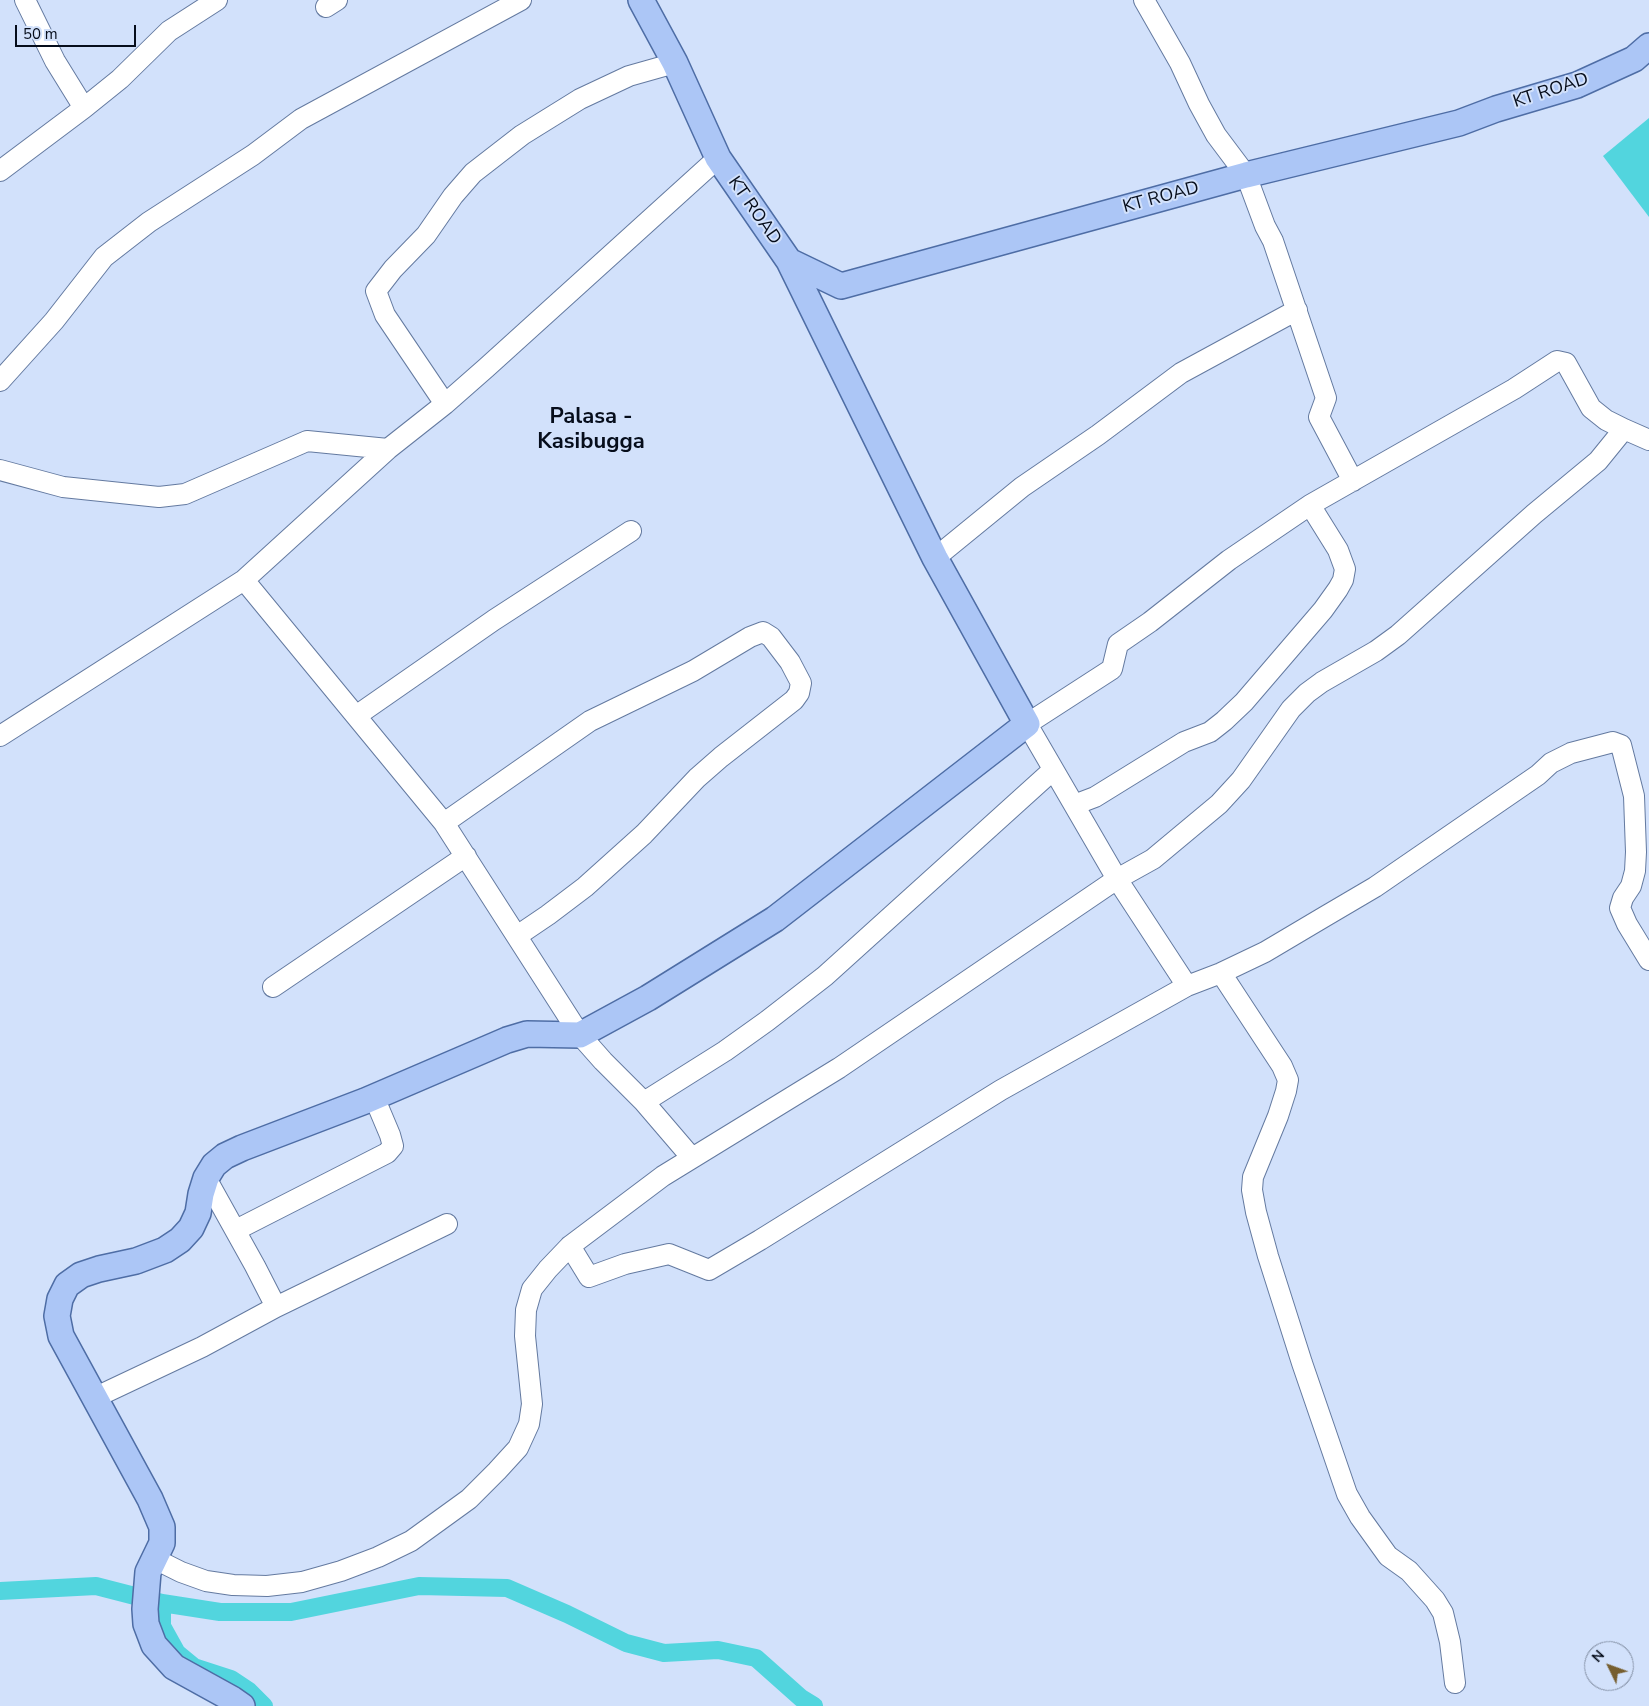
<!DOCTYPE html>
<html>
<head>
<meta charset="utf-8">
<style>
  body { margin:0 }
  #map { position:relative; width:1649px; height:1706px; overflow:hidden; background:#d2e1fb; font-family:"Nunito Sans",sans-serif }
  canvas { display:block }
  .north { position:absolute; left:1584px; top:1641px; width:50px; height:50px; box-sizing:border-box; background:#d2e1fb; border:1px solid #808ca1; border-radius:50%; rotate:312deg; font-size:14px; font-weight:700; line-height:20px; text-align:center; color:#060d1b }
  .north::after { content:''; display:block; margin:auto; width:18px; height:22px; background:#765e2f; clip-path:polygon(50% 0,100% 100%,50% 72%,0 100%) }
  .scale { position:absolute; left:15px; top:25px; width:121px; height:22px; box-sizing:border-box; border:2px solid #060d1b; border-top:0; padding-left:6px; font-size:15px; line-height:18px; white-space:nowrap; color:#060d1b; -webkit-text-stroke:4px #d2e1fb; paint-order:stroke }
</style>
</head>
<body>
<div id="map">
<canvas width="1649" height="1706"></canvas>
<div class="north">N</div>
<div class="scale">50 m</div>
</div>
<script>
const c = document.querySelector('canvas').getContext('2d');
c.lineJoin = 'round';
function fill(path, color) { c.fillStyle = color; c.fill(path, 'evenodd'); }
const toPath = rows => new Path2D(rows.map(r => 'M' + r).join(''));
function trace(path, color, width, dash) { c.strokeStyle = color; c.lineWidth = width; c.lineCap = dash ? 'butt' : 'round'; c.setLineDash(dash || []); c.stroke(path); }
function label(font, color, halo, rows, align = 'center') {
  c.font = font + ' "Nunito Sans",sans-serif'; c.lineWidth = 4; c.setLineDash([]); c.textBaseline = 'middle'; c.strokeStyle = halo; c.fillStyle = color; for (const [text, x, y, turn = 0] of rows) {
    c.save(); c.translate(x, y); c.rotate((+turn || 0) * Math.PI / 180); c.textAlign = isNaN(turn) ? turn : align; if (halo) c.strokeText(text, 0, 0); c.fillText(text, 0, 0); c.restore();
  }
}
fill(toPath([
  [1649,118,1649,217,1603,156]
]), '#52d5de');
trace(toPath([
  [0,1591,96,1586,162,1603,220,1612,291,1612,419,1586,507,1588,567,1614,626,1643,664,1653,718,1650,756,1658,801,1698,814,1706],
  [162,1603,162,1626,177,1653,194,1667,231,1679,249,1691,264,1706]
]), '#52d5de', 18);
const minor = toPath([
  [25,0,55,61,84,108],
  [1144,0,1180,63,1199,104,1216,135,1246,175,1265,226,1273,241,1326,398,1319,417,1353,481],
  [326,7,337,0],
  [0,171,84,108,120,79,169,31,217,0],
  [0,381,54,321,104,257,149,222,253,155,301,119,521,0],
  [445,404,385,315,376,291,393,269,426,235,453,196,473,173,522,135,580,99,629,76,675,63],
  [1624,429,1649,440],
  [0,470,63,487,159,497,185,494,307,441,388,449],
  [935,558,1022,487,1098,435,1181,373,1297,310],
  [244,580,444,823,580,1035,603,1061,644,1102,692,1158],
  [356,716,494,620,631,531],
  [0,736,244,580,388,449,445,404,486,368,718,158],
  [1074,805,1095,797,1184,742,1210,732,1224,721,1244,702,1323,610,1338,589,1343,580,1345,569,1338,550,1310,505],
  [444,823,590,721,693,671,750,637,763,632,771,637,790,662,801,683,799,693,794,700,721,757,697,778,644,834,585,887,548,915,517,936],
  [1221,973,1282,1066,1288,1080,1286,1091,1278,1116,1253,1177,1252,1190,1256,1212,1268,1256,1302,1363,1347,1494,1360,1517,1388,1556,1409,1571,1435,1600,1443,1613,1450,1642,1455,1683],
  [273,987,466,856],
  [644,1102,725,1051,767,1021,825,976,1053,770],
  [206,1178,255,1266,276,1307],
  [236,1230,387,1153,393,1146,390,1135,374,1097],
  [570,1246,589,1277,625,1264,669,1254,709,1270,760,1240,1001,1090,1187,986,1221,973,1265,952,1324,917,1375,887,1538,775,1551,763,1571,753,1613,742,1621,745,1634,796,1636,852,1635,871,1631,886,1623,898,1620,908,1627,924,1649,960],
  [94,1398,202,1347,276,1307,447,1224],
  [155,1559,181,1572,206,1581,233,1585,267,1586,302,1582,341,1571,378,1557,411,1541,469,1499,497,1471,518,1448,529,1424,532,1404,525,1336,526,1310,532,1289,548,1269,570,1246,663,1176,839,1068,1117,879,1153,859,1219,804,1241,780,1291,709,1307,693,1322,682,1376,651,1398,635,1534,514,1598,461,1624,429,1606,420,1591,408,1566,363,1557,361,1514,389,1310,505,1229,560,1150,622,1118,644,1112,669,1027,724,1117,879,1187,986]
]);
const major = toPath([
  [641,0,675,63,718,158,789,261,841,286,1246,175,1459,123,1496,109,1577,85,1634,59,1649,46],
  [242,1706,232,1699,174,1667,154,1645,146,1624,145,1609,148,1572,162,1543,162,1527,150,1499,61,1336,57,1316,60,1299,67,1285,81,1275,99,1269,136,1261,165,1250,180,1240,191,1228,198,1213,201,1194,206,1178,214,1165,225,1156,242,1148,365,1101,507,1040,527,1034,580,1035,648,998,775,919,1027,724,935,558,789,261]
]);
trace(minor, '#647aa0', 22);
trace(major, '#4e6da5', 28);
trace(minor, '#fff', 20);
trace(major, '#acc6f6', 25);
label('18px', '#060d1b', '#d2e1fb', [
  ["KT ROAD",1551,91,-18],
  ["KT ROAD",1161,198,-15],
  ["KT ROAD",754,211,55]
]);
label('bold 22px', '#060d1b', '#d2e1fb', [
  ["Palasa -",591,418],
  ["Kasibugga",591,443]
]);
</script>
</body>
</html>
